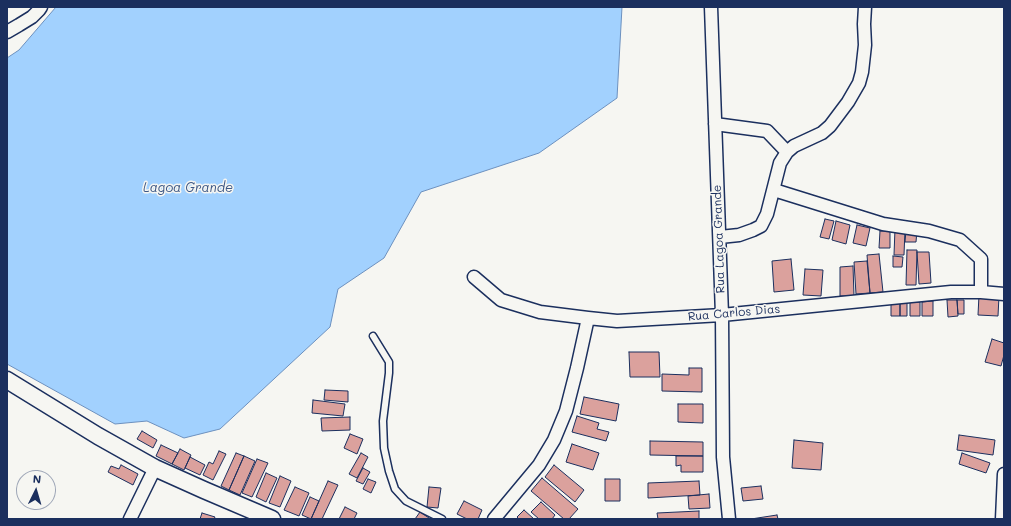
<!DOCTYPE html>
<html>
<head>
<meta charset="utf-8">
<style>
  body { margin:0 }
  #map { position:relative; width:1011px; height:526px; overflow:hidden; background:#f6f6f2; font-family:Mali,sans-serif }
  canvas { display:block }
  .frame { position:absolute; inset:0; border:8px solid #1b2f5e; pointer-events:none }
  .north { position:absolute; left:16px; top:470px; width:40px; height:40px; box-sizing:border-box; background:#f6f6f2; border:1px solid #9ea6b7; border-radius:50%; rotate:5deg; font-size:11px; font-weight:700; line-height:16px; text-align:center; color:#1b2f5e }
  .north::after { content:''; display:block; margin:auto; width:14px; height:18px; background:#1b2f5e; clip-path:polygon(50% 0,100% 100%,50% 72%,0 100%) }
</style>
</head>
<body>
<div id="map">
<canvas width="1011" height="526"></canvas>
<div class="frame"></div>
<div class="north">N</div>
</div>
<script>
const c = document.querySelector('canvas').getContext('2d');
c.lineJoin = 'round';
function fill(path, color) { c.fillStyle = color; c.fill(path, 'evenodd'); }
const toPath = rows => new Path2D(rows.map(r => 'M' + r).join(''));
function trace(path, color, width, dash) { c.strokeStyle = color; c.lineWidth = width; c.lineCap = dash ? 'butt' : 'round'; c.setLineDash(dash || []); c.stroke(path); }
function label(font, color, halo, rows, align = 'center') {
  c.font = font + ' Mali,sans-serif'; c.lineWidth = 3; c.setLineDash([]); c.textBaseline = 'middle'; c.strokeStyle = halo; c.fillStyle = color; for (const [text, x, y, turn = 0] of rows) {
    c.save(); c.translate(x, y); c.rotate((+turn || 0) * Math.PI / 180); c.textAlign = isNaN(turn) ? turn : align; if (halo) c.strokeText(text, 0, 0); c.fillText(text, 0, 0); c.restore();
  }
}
const water = toPath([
  [56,7,622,7,617,98,539,153,421,192,384,258,338,289,330,327,220,429,184,438,147,421,115,424,7,364,7,58,19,50,56,7]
]);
fill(water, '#a2d1fe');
trace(water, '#6c90be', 1);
const building = toPath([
  [825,219,834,221,829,239,820,237,825,219],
  [836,221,850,225,846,244,832,240,836,221],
  [857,225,870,228,866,246,853,243,857,225],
  [895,229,905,229,904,255,894,255,895,229],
  [906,230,917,230,916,242,905,242,906,230],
  [880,231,890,231,890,248,879,248,880,231],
  [907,250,917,250,916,285,906,285,907,250],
  [917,252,929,252,931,283,919,284,917,252],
  [879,254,883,292,870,293,867,255,879,254],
  [893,256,903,257,902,267,893,267,893,256],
  [791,259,794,290,774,292,772,261,791,259],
  [867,261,870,293,856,294,854,262,867,261],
  [853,266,854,296,840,296,840,267,853,266],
  [805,269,823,270,821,296,803,295,805,269],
  [979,295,999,296,998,316,978,315,979,295],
  [947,300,957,300,958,316,948,317,947,300],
  [957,300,964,300,964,314,958,314,957,300],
  [933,301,933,316,922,316,922,302,933,301],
  [907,302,907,316,900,316,900,303,907,302],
  [910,302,920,302,920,316,910,316,910,302],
  [891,303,900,303,900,316,891,316,891,303],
  [992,339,1004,343,1004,355,1001,366,985,362,992,339],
  [629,352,659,352,660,377,630,377,629,352],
  [689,368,702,368,702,392,662,391,662,374,689,375,689,368],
  [325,390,348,391,348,402,324,400,325,390],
  [584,397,619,404,616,421,580,414,584,397],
  [313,400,345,404,343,416,312,413,313,400],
  [678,404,703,404,703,423,678,422,678,404],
  [577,416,599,423,597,429,609,432,606,441,572,432,577,416],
  [350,417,350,430,322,431,321,418,350,417],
  [142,431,157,440,153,448,137,439,142,431],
  [350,434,363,439,357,454,344,448,350,434],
  [959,435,995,440,993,455,957,450,959,435],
  [794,440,823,443,821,470,792,468,794,440],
  [650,441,703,442,703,456,650,455,650,441],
  [572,444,599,453,593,470,566,462,572,444],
  [161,445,178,453,172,464,156,456,161,445],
  [180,449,191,455,184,470,172,464,180,449],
  [219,451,226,454,213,480,203,475,209,462,213,464,219,451],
  [236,453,244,456,229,490,221,486,236,453],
  [361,453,368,457,357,478,349,474,361,453],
  [962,453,990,463,986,473,959,464,962,453],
  [244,456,255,461,240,495,229,490,244,456],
  [676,456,703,456,703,472,681,472,681,465,676,466,676,456],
  [190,457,205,465,200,475,185,468,190,457],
  [257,459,268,463,252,497,242,493,257,459],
  [121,465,138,474,133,485,108,472,111,466,119,469,121,465],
  [554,465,584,490,575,502,545,477,554,465],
  [363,468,370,472,363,484,356,481,363,468],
  [266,473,277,478,266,502,256,497,266,473],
  [280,476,291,481,280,507,269,503,280,476],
  [542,478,578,509,569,519,564,519,531,491,542,478],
  [368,479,376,482,371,493,363,489,368,479],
  [605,479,620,479,620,501,605,501,605,479],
  [328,481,338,485,322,519,311,519,328,481],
  [699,481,700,495,648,498,648,483,699,481],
  [761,486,763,499,743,501,741,488,761,486],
  [295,487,309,493,299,516,284,510,295,487],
  [429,487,441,488,438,508,427,507,429,487],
  [709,494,710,508,689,509,688,496,709,494],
  [310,497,319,501,311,519,302,515,310,497],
  [464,501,482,510,478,519,467,519,457,514,464,501],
  [541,502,555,515,552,519,539,519,531,512,541,502],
  [345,507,357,513,354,519,339,519,345,507],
  [524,510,534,519,519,519,517,517,524,510],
  [699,511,699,519,658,519,657,513,699,511],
  [420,512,429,518,429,519,415,519,420,512],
  [202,513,215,517,214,519,200,519,202,513],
  [777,515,778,519,751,519,777,515]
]);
fill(building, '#dba19d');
trace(building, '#1b2f5e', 1);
const lane = toPath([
  [373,336,389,362,389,373,383,421,384,448,389,471,395,489,406,501,442,519]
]);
const street = toPath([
  [711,7,722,315,723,457,729,519],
  [7,32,19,25,32,17,39,10,41,7],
  [715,124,767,131,787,152],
  [774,190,883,224,929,231,960,240,981,259,981,292],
  [720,237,739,235,753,230,761,226,767,214,780,163,787,152,794,146,822,133,830,126,848,102,859,83,862,72,865,45,864,24,865,7],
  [474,277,501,300,540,312,588,318,617,321,722,315,951,292,981,292,1004,294],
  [130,519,155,468],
  [494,519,539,465,554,440,566,411,577,368,588,318],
  [1002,519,1004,474]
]);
const secondary = toPath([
  [7,380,98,436,155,468,204,490,272,519]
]);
trace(lane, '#1b2f5e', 9);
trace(street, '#1b2f5e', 15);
trace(secondary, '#1b2f5e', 19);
trace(lane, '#f6f6f2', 6);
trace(street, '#f6f6f2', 12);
trace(secondary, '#f6f6f2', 16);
label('12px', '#1b2f5e', '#f6f6f2', [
  ["Rua Lagoa Grande",719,239,-92],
  ["Rua Carlos Dias",734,313,-5]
]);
label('italic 13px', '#3d5886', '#f6f6f2', [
  ["Lagoa Grande",188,188]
]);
</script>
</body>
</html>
